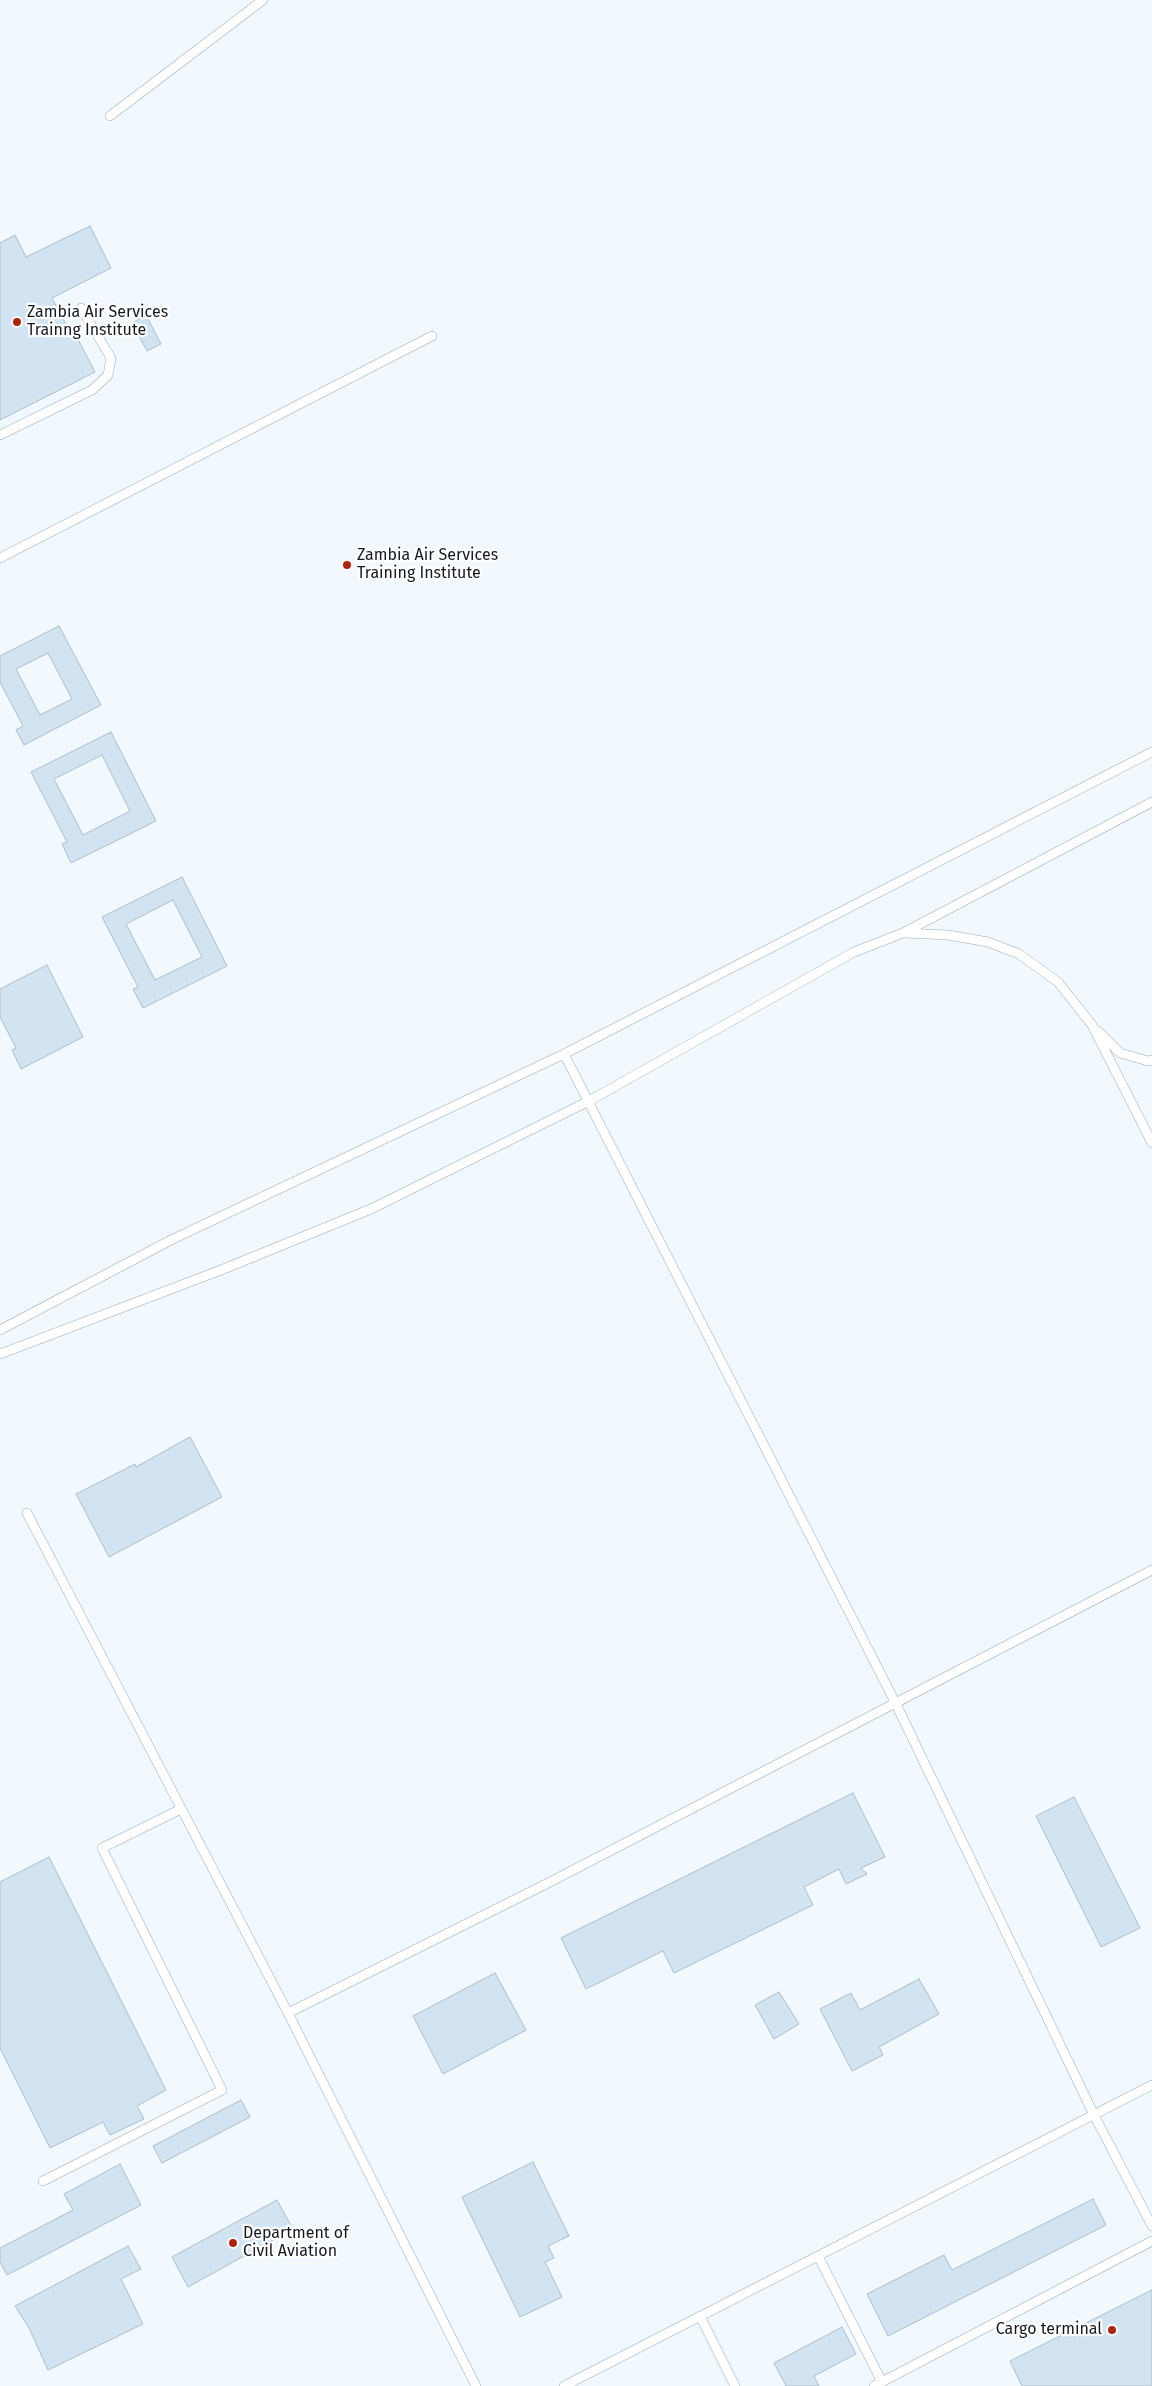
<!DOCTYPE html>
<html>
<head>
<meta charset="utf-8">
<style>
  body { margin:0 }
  canvas { display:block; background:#f2f9fe }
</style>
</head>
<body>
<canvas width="1152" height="2386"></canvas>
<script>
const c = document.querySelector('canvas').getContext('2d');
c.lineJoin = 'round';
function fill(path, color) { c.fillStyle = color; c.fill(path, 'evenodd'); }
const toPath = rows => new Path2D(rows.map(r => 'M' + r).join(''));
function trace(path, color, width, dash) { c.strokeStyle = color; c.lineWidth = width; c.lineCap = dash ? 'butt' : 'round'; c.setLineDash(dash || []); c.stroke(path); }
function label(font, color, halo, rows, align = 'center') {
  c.font = font + ' "Fira Sans",sans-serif'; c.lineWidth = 4.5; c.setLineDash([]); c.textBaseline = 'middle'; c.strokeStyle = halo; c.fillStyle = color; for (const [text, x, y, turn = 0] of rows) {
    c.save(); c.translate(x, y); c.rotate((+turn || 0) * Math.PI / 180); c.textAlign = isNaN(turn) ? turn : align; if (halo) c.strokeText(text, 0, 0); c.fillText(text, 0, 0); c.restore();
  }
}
const building = toPath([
  [90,226,111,268,52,298,67,326,70,324,95,372,0,420,0,243,15,235,26,257,90,226],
  [146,315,161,344,147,351,132,323,146,315],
  [59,626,101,705,24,745,16,730,23,726,0,682,0,656,59,626],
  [48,653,72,699,40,715,16,669,48,653],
  [111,732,156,821,71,863,62,844,67,842,31,772,111,732],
  [102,755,130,811,83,835,54,779,102,755],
  [182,877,227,966,143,1008,133,989,138,987,102,917,182,877],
  [173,900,202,957,155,980,126,924,173,900],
  [47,965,83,1037,21,1069,12,1050,16,1048,0,1017,0,989,47,965],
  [190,1437,222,1497,109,1557,76,1494,135,1464,136,1467,190,1437],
  [853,1793,885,1857,861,1868,867,1874,846,1884,839,1869,804,1887,813,1905,674,1973,663,1951,586,1989,561,1938,853,1793],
  [1074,1797,1140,1928,1101,1947,1036,1816,1074,1797],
  [49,1857,166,2090,137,2106,144,2119,110,2135,103,2122,50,2148,0,2048,0,1882,49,1857],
  [495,1973,526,2030,443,2074,413,2016,495,1973],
  [919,1979,939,2014,879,2047,883,2055,852,2071,820,2009,851,1993,860,2010,919,1979],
  [779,1992,799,2024,774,2039,755,2005,779,1992],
  [241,2100,250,2117,162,2163,153,2146,241,2100],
  [533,2162,569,2236,548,2246,554,2258,545,2262,562,2297,520,2317,462,2197,533,2162],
  [120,2164,141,2205,7,2275,0,2262,0,2248,73,2210,64,2194,120,2164],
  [1093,2199,1106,2225,888,2336,867,2294,944,2255,952,2270,1093,2199],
  [277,2200,293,2229,188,2287,172,2257,277,2200],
  [128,2246,141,2269,121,2279,143,2324,48,2370,29,2328,15,2306,128,2246],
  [1152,2290,1152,2386,1022,2386,1010,2361,1152,2290],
  [842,2327,856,2354,814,2376,819,2386,786,2386,774,2363,842,2327]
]);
fill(building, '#d2e4f1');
trace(building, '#acbdc9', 1);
const service = toPath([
  [110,116,263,0],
  [0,435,92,390,108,375,111,358,81,308],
  [0,558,432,336],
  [905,933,948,935,988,942,1019,954,1058,982,1092,1025,1152,1143],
  [1098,1031,1120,1053,1148,1061,1152,1060],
  [564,1054,895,1702,1094,2115,1152,2226],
  [0,1330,171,1240,564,1054,1152,752],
  [0,1354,221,1270,371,1209,589,1101,854,952,903,933,1152,802],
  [27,1513,288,2013,476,2386],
  [288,2013,552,1881,1152,1570],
  [43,2181,222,2090,102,1848,181,1809],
  [818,2256,882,2382],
  [700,2316,735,2386],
  [564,2386,1152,2085],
  [874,2386,1152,2241]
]);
trace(service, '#9aabb7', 10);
trace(service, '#fff', 9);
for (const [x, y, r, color] of [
  [17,322,5,"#b02210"],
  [347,565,5,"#b02210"],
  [233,2243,5,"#b02210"],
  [1112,2330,5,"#b02210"]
]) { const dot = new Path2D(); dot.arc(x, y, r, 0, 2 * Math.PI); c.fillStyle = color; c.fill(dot); trace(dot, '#fff', 2); }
label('16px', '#13191e', '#fff', [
  ["Zambia Air Services",27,313],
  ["Trainng Institute",27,331],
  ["Zambia Air Services",357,556],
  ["Training Institute",357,574],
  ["Department of",243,2234],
  ["Civil Aviation",243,2252],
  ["Cargo terminal",1102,2330,"right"]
], 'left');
</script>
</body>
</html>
